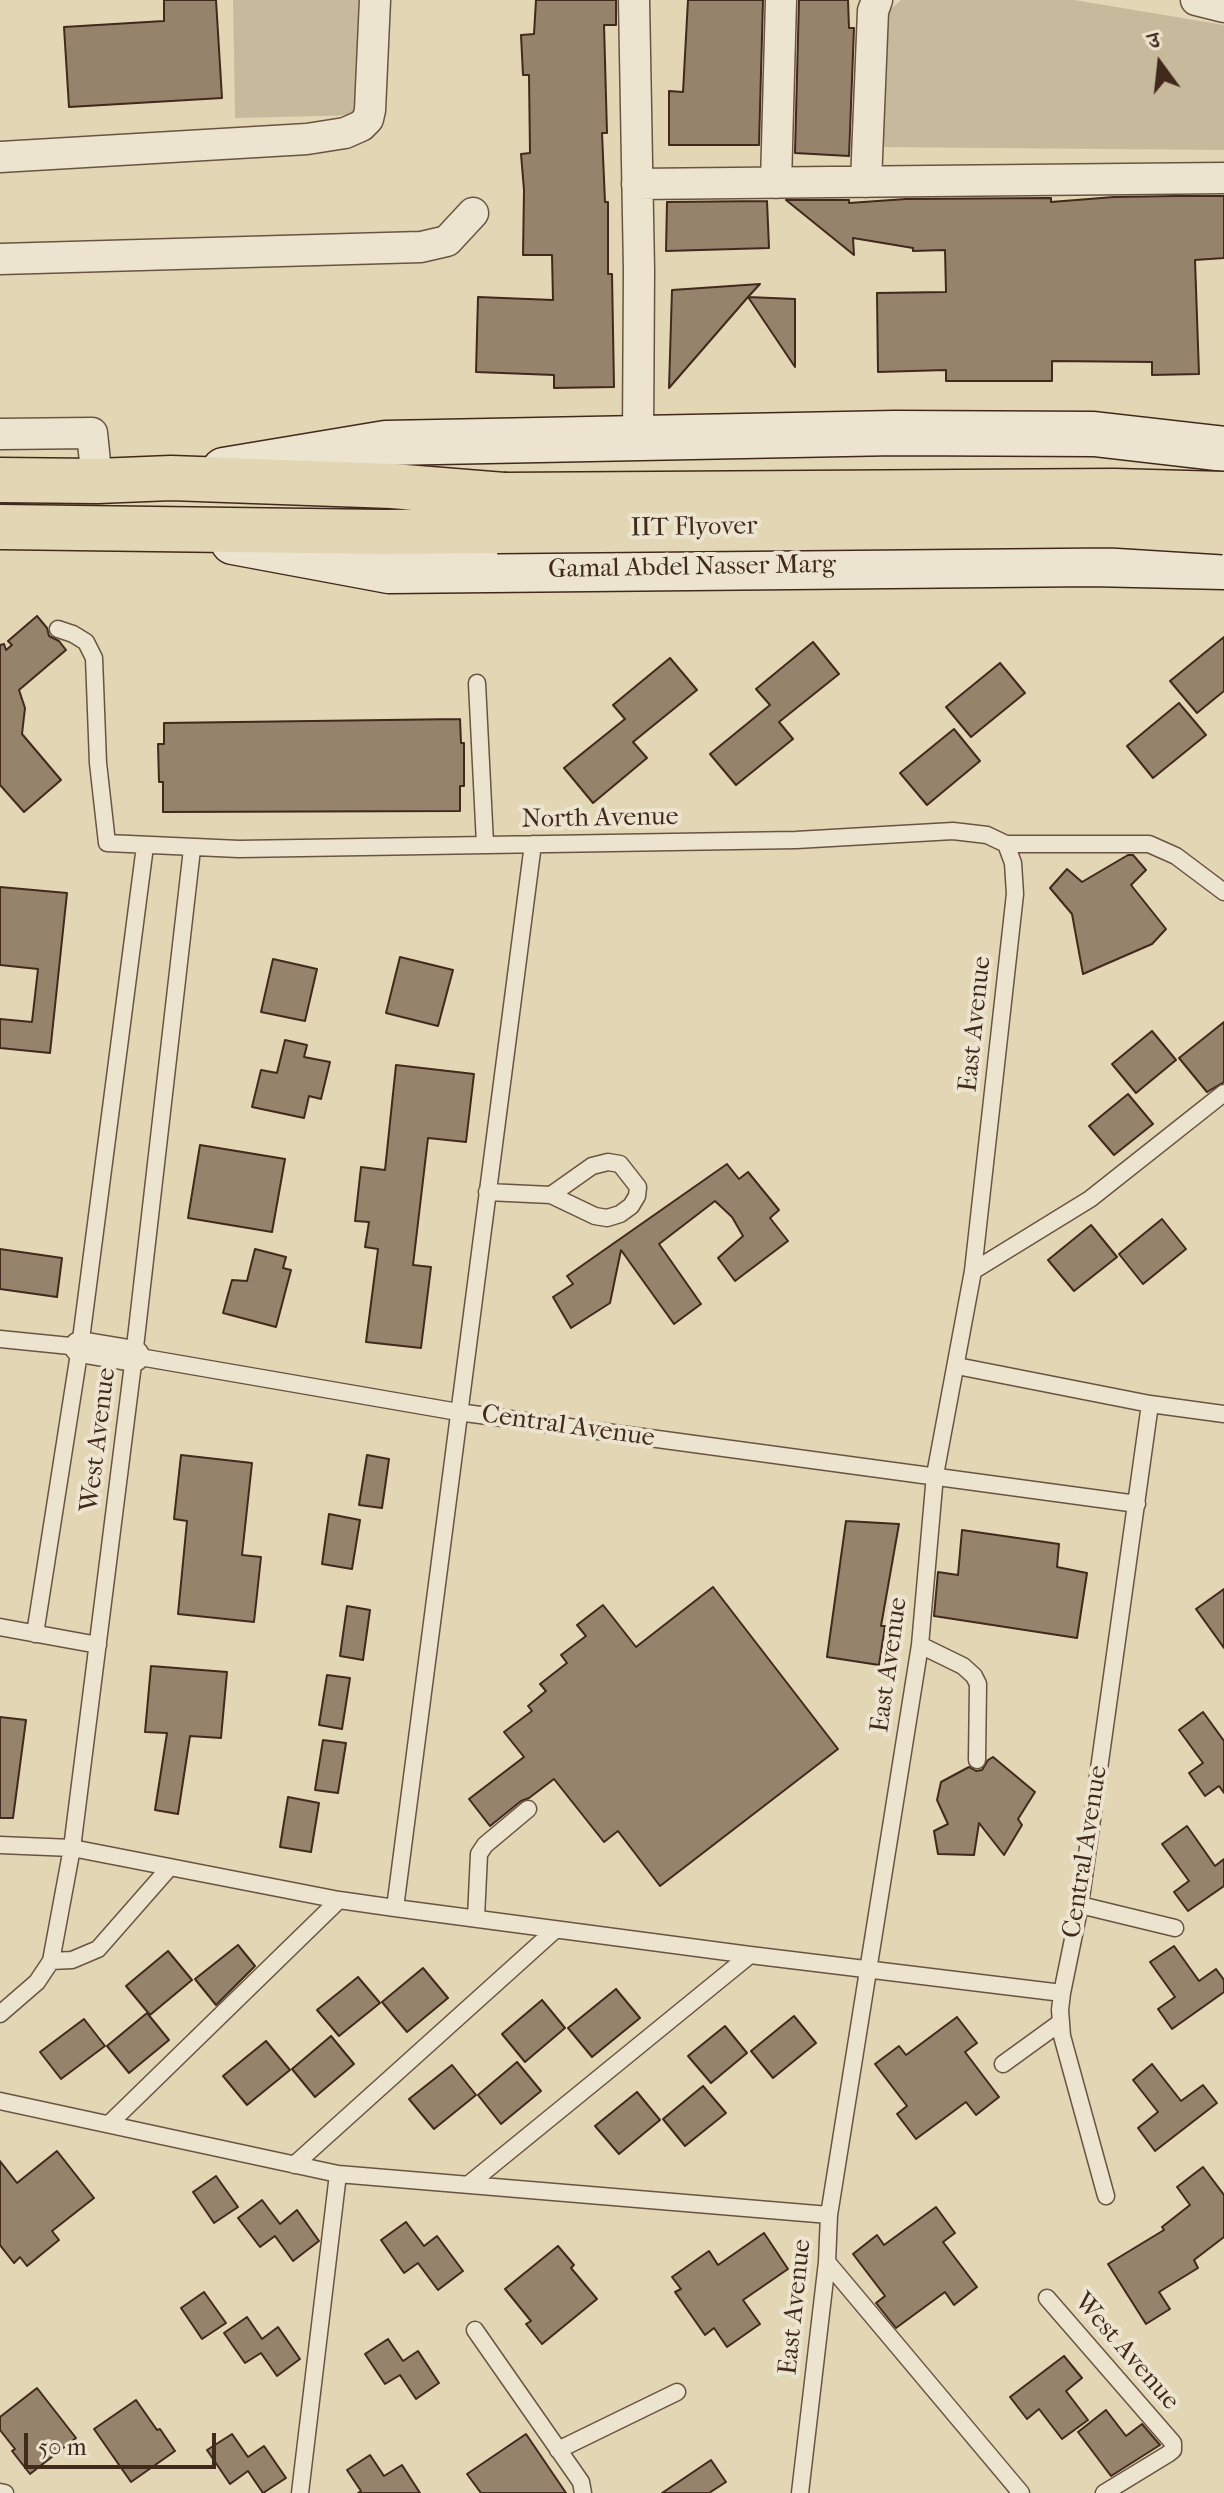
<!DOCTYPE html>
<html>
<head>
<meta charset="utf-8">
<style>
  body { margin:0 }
  #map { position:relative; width:1224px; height:2493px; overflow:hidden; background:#e2d6b5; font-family:"IM FELL French Canon","Noto Serif Devanagari",serif }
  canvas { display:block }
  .north { position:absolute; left:1120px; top:24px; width:80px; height:80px; -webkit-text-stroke:6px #ece4cf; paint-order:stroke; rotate:345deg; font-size:22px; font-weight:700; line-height:32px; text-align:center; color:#41291c }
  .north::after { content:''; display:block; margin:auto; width:28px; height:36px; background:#41291c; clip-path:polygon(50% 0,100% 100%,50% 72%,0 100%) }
  .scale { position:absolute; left:24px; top:2433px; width:192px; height:36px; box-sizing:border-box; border:4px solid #41291c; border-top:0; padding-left:10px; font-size:24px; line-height:28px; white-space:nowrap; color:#41291c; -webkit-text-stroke:6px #ece4cf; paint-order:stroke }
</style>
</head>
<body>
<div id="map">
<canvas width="1224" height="2493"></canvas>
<div class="north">उ</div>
<div class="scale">50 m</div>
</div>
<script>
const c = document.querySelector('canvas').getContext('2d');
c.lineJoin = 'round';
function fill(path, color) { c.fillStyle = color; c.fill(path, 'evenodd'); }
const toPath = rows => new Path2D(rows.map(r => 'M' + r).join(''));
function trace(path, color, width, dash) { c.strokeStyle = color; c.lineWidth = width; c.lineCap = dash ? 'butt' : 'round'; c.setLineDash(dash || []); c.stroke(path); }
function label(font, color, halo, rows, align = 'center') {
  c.font = font + ' "IM FELL French Canon",serif'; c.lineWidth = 8; c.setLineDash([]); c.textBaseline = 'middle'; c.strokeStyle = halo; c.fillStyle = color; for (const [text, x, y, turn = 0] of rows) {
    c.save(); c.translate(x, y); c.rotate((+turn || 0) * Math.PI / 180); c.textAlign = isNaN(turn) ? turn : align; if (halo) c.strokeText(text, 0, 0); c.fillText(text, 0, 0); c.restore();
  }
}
fill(toPath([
  [233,0,360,0,362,115,235,118],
  [901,0,1074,0,1224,25,1224,150,877,147,879,20]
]), '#c7b99b');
const building = toPath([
  [164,0,216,0,222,98,69,107,64,27,164,21,164,0],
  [536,0,616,0,616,25,604,25,607,133,602,133,605,202,608,202,608,274,612,274,614,387,554,388,554,375,476,372,478,297,553,300,552,255,523,255,524,190,521,154,530,153,529,75,523,75,521,35,534,34,536,0],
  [688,0,763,0,759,145,669,145,669,91,683,92,688,0],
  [799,0,848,0,849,28,854,28,849,156,795,153,799,0],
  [1177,196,1224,196,1224,258,1195,260,1199,374,1152,375,1152,362,1052,361,1052,381,946,381,946,370,878,372,877,293,946,292,945,250,913,251,913,248,853,238,854,255,786,200,849,200,849,203,906,199,1051,198,1051,202,1114,197,1177,196],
  [767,201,769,248,666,251,667,202,767,201],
  [760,284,748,297,669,388,672,290,760,284],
  [748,297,795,299,795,367,748,297],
  [37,616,47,628,49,636,59,641,66,650,19,690,25,708,22,734,61,780,24,812,0,785,0,645,4,644,6,650,12,645,8,641,37,616],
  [1224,637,1224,691,1197,713,1170,681,1224,637],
  [813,642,839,674,779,722,793,739,736,785,710,754,770,705,756,689,813,642],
  [670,658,697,690,633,742,647,758,593,803,564,768,625,719,613,705,670,658],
  [1000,663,1025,693,971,737,946,707,1000,663],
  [1179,703,1206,735,1153,778,1127,746,1179,703],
  [460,719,461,743,464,743,464,786,460,786,460,811,163,812,163,782,159,782,158,744,164,744,164,723,460,719],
  [954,729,980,761,927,805,900,773,954,729],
  [1128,855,1133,855,1146,870,1131,885,1166,929,1152,944,1083,974,1072,914,1050,888,1067,869,1082,882,1128,855],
  [0,887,67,893,50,1053,0,1048,0,1019,32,1022,38,969,0,965,0,887],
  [400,957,453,970,438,1026,386,1013,400,957],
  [273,959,317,969,305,1021,261,1012,273,959],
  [1224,1022,1224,1082,1207,1092,1179,1058,1224,1022],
  [1152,1031,1176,1060,1136,1093,1112,1064,1152,1031],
  [285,1040,307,1045,304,1057,330,1062,321,1099,309,1096,304,1118,252,1107,261,1070,277,1073,285,1040],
  [396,1065,474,1074,466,1142,428,1138,413,1265,431,1267,421,1348,366,1342,378,1249,365,1247,369,1222,355,1221,361,1167,385,1170,396,1065],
  [1128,1094,1153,1124,1114,1155,1089,1126,1128,1094],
  [200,1145,285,1159,272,1232,188,1218,200,1145],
  [727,1164,739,1179,748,1172,779,1210,770,1218,788,1241,735,1281,718,1258,743,1236,732,1217,715,1201,659,1244,701,1304,674,1324,621,1250,610,1303,571,1328,553,1297,573,1284,567,1276,727,1164],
  [1162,1219,1186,1249,1143,1284,1119,1254,1162,1219],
  [1091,1225,1117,1257,1074,1291,1048,1260,1091,1225],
  [0,1249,62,1258,57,1297,0,1289,0,1249],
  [255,1249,286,1257,283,1268,291,1270,276,1327,223,1313,232,1280,247,1281,255,1249],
  [181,1455,252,1463,242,1555,261,1557,254,1622,178,1614,187,1521,174,1519,181,1455],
  [367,1455,389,1459,382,1508,359,1505,367,1455],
  [329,1514,360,1520,352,1569,322,1564,329,1514],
  [846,1521,899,1524,881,1626,885,1626,879,1665,827,1657,846,1521],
  [962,1530,1059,1544,1057,1567,1087,1573,1077,1638,934,1616,938,1572,958,1575,962,1530],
  [713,1587,838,1749,660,1886,618,1831,604,1842,554,1779,529,1798,521,1801,490,1826,469,1799,524,1757,504,1732,532,1711,528,1706,546,1691,540,1684,567,1663,561,1655,586,1636,577,1625,603,1605,636,1647,713,1587],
  [1224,1589,1224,1648,1196,1609,1224,1589],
  [347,1606,370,1610,363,1660,340,1656,347,1606],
  [151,1666,227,1672,221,1738,190,1736,178,1814,155,1810,167,1733,145,1732,151,1666],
  [327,1675,350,1678,342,1729,319,1725,327,1675],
  [1203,1712,1224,1741,1224,1793,1219,1786,1205,1796,1189,1773,1203,1763,1179,1730,1203,1712],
  [0,1717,26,1720,13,1818,0,1818,0,1717],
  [323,1740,346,1743,338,1793,315,1790,323,1740],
  [993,1757,1035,1792,1018,1819,1022,1825,1004,1855,979,1823,974,1855,938,1854,934,1831,948,1824,937,1800,941,1782,969,1767,976,1771,982,1770,988,1760,993,1757],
  [288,1797,319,1803,311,1852,280,1847,288,1797],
  [1187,1826,1215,1866,1224,1859,1224,1886,1188,1911,1174,1892,1189,1881,1162,1844,1187,1826],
  [238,1945,255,1966,216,2005,195,1979,238,1945],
  [1174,1946,1199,1981,1216,1969,1224,1980,1224,1992,1172,2029,1158,2009,1175,1997,1150,1962,1174,1946],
  [168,1951,192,1980,150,2015,126,1986,168,1951],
  [423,1968,448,1998,407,2032,382,2002,423,1968],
  [358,1977,380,2003,339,2036,317,2010,358,1977],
  [616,1989,640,2018,592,2057,568,2028,616,1989],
  [542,2000,565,2028,525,2062,502,2034,542,2000],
  [147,2013,169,2040,129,2073,107,2046,147,2013],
  [794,2016,816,2043,773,2078,751,2051,794,2016],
  [957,2017,977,2043,965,2052,999,2097,976,2115,966,2102,916,2139,897,2114,907,2106,875,2064,899,2046,906,2055,957,2017],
  [84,2019,105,2046,61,2079,40,2052,84,2019],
  [725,2026,747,2053,711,2083,688,2056,725,2026],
  [331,2036,354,2064,315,2097,292,2069,331,2036],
  [266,2041,290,2070,247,2105,223,2076,266,2041],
  [517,2062,541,2091,501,2124,478,2095,517,2062],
  [1152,2064,1181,2101,1203,2085,1217,2103,1155,2151,1138,2128,1158,2112,1133,2080,1152,2064],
  [452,2065,476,2095,434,2129,409,2099,452,2065],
  [703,2086,726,2113,685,2146,663,2119,703,2086],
  [637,2092,660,2120,619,2154,595,2126,637,2092],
  [57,2151,94,2198,52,2231,59,2240,27,2266,20,2257,14,2263,0,2245,0,2161,17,2183,57,2151],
  [1203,2167,1224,2195,1224,2237,1194,2260,1198,2268,1159,2292,1170,2309,1146,2324,1108,2264,1164,2230,1162,2227,1190,2205,1177,2187,1203,2167],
  [216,2176,238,2207,214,2223,193,2192,216,2176],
  [262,2200,280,2224,297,2210,319,2241,293,2261,275,2236,260,2247,238,2218,262,2200],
  [936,2207,955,2233,943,2242,977,2287,954,2305,945,2292,896,2328,876,2303,885,2296,853,2254,877,2235,884,2245,936,2207],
  [406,2222,424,2246,437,2236,463,2271,438,2290,418,2263,404,2273,381,2240,406,2222],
  [764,2233,788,2269,743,2300,760,2324,727,2347,714,2328,705,2335,675,2292,681,2289,672,2277,709,2251,718,2265,764,2233],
  [558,2246,574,2265,571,2268,597,2299,542,2344,526,2324,531,2321,505,2289,558,2246],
  [204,2292,226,2323,202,2339,181,2308,204,2292],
  [247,2317,262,2339,278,2327,300,2359,277,2376,261,2353,245,2363,224,2333,247,2317],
  [388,2339,403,2361,418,2351,439,2383,416,2399,400,2375,385,2384,365,2354,388,2339],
  [1064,2356,1082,2378,1066,2391,1088,2420,1062,2439,1039,2409,1027,2419,1010,2397,1064,2356],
  [37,2388,76,2438,30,2474,12,2451,15,2449,0,2430,0,2417,37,2388],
  [136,2400,157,2430,160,2429,175,2451,131,2482,94,2429,136,2400],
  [1106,2410,1126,2436,1142,2424,1160,2445,1111,2476,1078,2432,1106,2410],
  [232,2434,248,2457,264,2446,286,2478,263,2493,248,2471,230,2484,207,2450,232,2434],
  [526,2434,566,2493,481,2493,467,2474,526,2434],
  [370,2455,384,2476,402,2465,420,2493,358,2493,361,2491,347,2470,370,2455],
  [711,2460,726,2482,709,2493,662,2493,711,2460]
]);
fill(building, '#95836c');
trace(building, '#41291c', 2);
const lane = toPath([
  [58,629,73,634,86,642,94,658,98,763,107,843,239,849,796,840,953,831,987,835,1006,844,1149,844,1176,856,1224,892],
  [477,683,485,844],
  [487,1192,551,1195,592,1166,608,1162,620,1164,638,1187,637,1196,631,1206,620,1214,607,1218,595,1216,551,1195],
  [973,1271,1090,1199,1224,1093],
  [0,1339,80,1347],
  [134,1356,458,1412,1137,1504],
  [957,1366,1150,1404,1224,1414],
  [0,1627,98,1645],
  [35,1634,80,1347,145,846],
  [920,1645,963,1666,974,1676,978,1684,977,1760],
  [0,1845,72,1848,339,1900,395,1908,750,1955,1062,1993],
  [1080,1905,1175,1928],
  [395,1908,533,844],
  [476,1918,479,1854,485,1845,528,1809],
  [51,1961,72,1960,98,1949,170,1867],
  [0,2014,37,1982,51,1961,72,1848,134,1356,192,849],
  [1003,2064,1061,2022],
  [0,2101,338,2174,829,2215],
  [109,2124,339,1900],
  [294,2165,555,1930],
  [469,2184,750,1955],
  [1106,2196,1062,2036,1060,2010,1062,1993,1080,1905,1150,1404],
  [827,2262,1021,2493],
  [1047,2298,1173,2443,1173,2450,1168,2454,1104,2493],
  [475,2330,581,2482,583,2493],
  [558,2450,677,2392],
  [0,2492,5,2493],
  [300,2493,338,2174],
  [800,2493,827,2262,829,2215,920,1645,935,1475,973,1271,1015,894,1013,863,1006,844]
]);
const street = toPath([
  [634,0,639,270,638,438],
  [1196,0,1224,7],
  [0,157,307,139,345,133,361,126,368,119,370,110,375,0],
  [866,182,873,11,877,0],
  [776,183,781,0],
  [637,184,1224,178],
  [0,259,421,247,447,241,473,213],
  [0,434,92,433,97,481],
  [80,1347,134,1356]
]);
const secondary = toPath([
  [224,470,386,443,895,433,1094,434,1224,449],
  [233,542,389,571,1091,564,1224,567]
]);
const primary = toPath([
  [0,480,97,481,171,478,392,486,504,495],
  [0,527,383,532,497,531]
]);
trace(lane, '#695442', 19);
trace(street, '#695442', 33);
trace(secondary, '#41291c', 47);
trace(primary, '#41291c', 47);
trace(lane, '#ece4cf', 16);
trace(street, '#ece4cf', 30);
trace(secondary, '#ece4cf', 44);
trace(primary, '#e2d6b5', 44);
const primaryBridge = toPath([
  [504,495,1114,491,1224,494],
  [497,531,1111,525,1224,532]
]);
trace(primaryBridge, '#41291c', 47, []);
trace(primaryBridge, '#e2d6b5', 44);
label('26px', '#41291c', '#ece4cf', [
  ["IIT Flyover",694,528,-1],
  ["Gamal Abdel Nasser Marg",692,568,-1],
  ["North Avenue",600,819,-1],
  ["East Avenue",976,1024,-84],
  ["Central Avenue",568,1427,8],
  ["West Avenue",99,1440,-83],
  ["East Avenue",890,1665,-82],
  ["Central Avenue",1086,1852,-81],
  ["East Avenue",796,2307,-84],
  ["West Avenue",1126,2352,49]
]);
</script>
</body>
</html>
